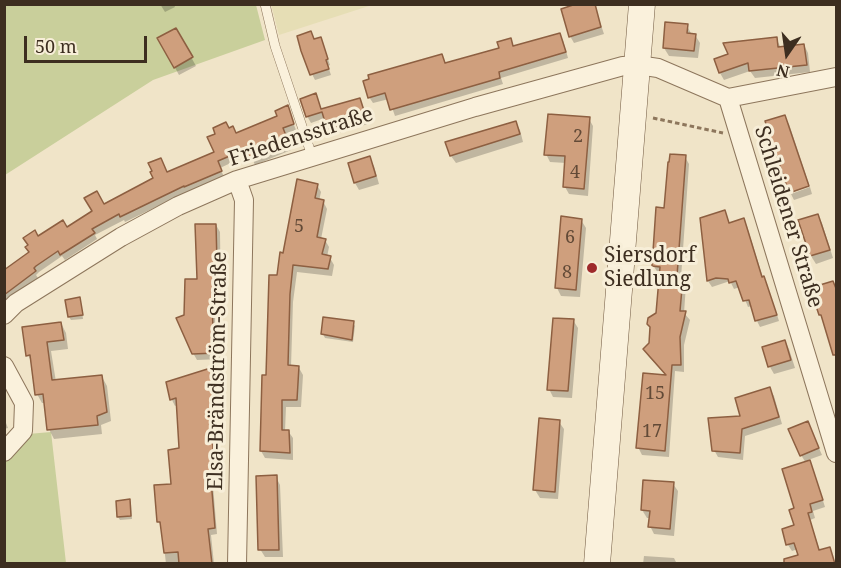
<!DOCTYPE html>
<html>
<head>
<meta charset="utf-8">
<style>
  body { margin:0 }
  #map { position:relative; width:841px; height:568px; overflow:hidden; background:#f0e4c8; font-family:"Noto Serif",serif }
  canvas { display:block }
  .frame { position:absolute; inset:0; border:6px solid #3d2e20; pointer-events:none }
  .north { position:absolute; left:757px; top:24px; width:60px; height:60px; -webkit-text-stroke:4px #f7eed8; paint-order:stroke; rotate:193deg; font-size:16px; font-weight:700; line-height:24px; text-align:center; color:#3d2e20 }
  .north::after { content:''; display:block; margin:auto; width:21px; height:27px; background:#3d2e20; clip-path:polygon(50% 0,100% 100%,50% 72%,0 100%) }
  .scale { position:absolute; left:24px; top:36px; width:123px; height:27px; box-sizing:border-box; border:3px solid #3d2e20; border-top:0; padding-left:8px; font-size:18px; line-height:21px; white-space:nowrap; color:#3d2e20; -webkit-text-stroke:4px #f7eed8; paint-order:stroke }
</style>
</head>
<body>
<div id="map">
<canvas width="841" height="568"></canvas>
<div class="frame"></div>
<div class="north">N</div>
<div class="scale">50 m</div>
</div>
<script>
const c = document.querySelector('canvas').getContext('2d');
c.lineJoin = 'round';
function fill(path, color) { c.fillStyle = color; c.fill(path, 'evenodd'); }
const toPath = rows => new Path2D(rows.map(r => 'M' + r).join(''));
function trace(path, color, width, dash) { c.strokeStyle = color; c.lineWidth = width; c.lineCap = dash ? 'butt' : 'round'; c.setLineDash(dash || []); c.stroke(path); }
function label(font, color, halo, rows, align = 'center') {
  c.font = font + ' "Noto Serif",serif'; c.lineWidth = 6; c.setLineDash([]); c.textBaseline = 'middle'; c.strokeStyle = halo; c.fillStyle = color; for (const [text, x, y, turn = 0] of rows) {
    c.save(); c.translate(x, y); c.rotate((+turn || 0) * Math.PI / 180); c.textAlign = isNaN(turn) ? turn : align; if (halo) c.strokeText(text, 0, 0); c.fillText(text, 0, 0); c.restore();
  }
}
fill(toPath([
  [271,4,372,4,372,5,279,35]
]), '#e6deb5');
fill(toPath([
  [5,5,256,5,265,40,153,80,5,175],
  [51,432,66,563,5,564,5,456,16,451,25,443,28,434]
]), '#c9cf9b');
fill(toPath([
  [160,4,174,4,175,7,165,12],
  [594,4,604,34,574,43,570,36],
  [687,26,692,35,695,35,700,43,698,58,669,56,664,48],
  [176,30,196,66,179,75,159,38],
  [559,34,563,40,568,58,501,78,503,84,395,116,389,99,373,103,369,97,442,56,446,64,501,49,510,40,514,48],
  [776,38,781,48,804,45,808,53,810,72,755,78,750,71,724,80,720,73],
  [315,41,323,45,330,65,328,66,331,75,315,80,312,74],
  [316,95,322,111,359,100,363,107,368,124,332,135,328,128,325,118,311,123,307,116],
  [287,107,296,130,285,135,291,150,255,165,250,154,220,168,224,177,189,192,189,191,125,222,124,220,95,235,97,239,65,260,62,256,39,272,36,275,38,278,4,302,4,272,30,252,38,238,66,229,103,206,167,174,216,153,229,130,236,135,279,117],
  [784,117,789,124,809,184,789,191],
  [589,119,593,126,588,196,569,194,565,187,566,163,550,162,546,154],
  [515,122,520,130,523,142,456,163,451,156],
  [685,157,689,164,681,278,686,285,684,313,690,320,684,345,684,372,675,371,669,457,642,455,638,447,667,376,649,357,644,349,650,344,657,313,661,273,658,273,653,265,665,209],
  [369,158,374,166,379,184,359,190,355,183],
  [317,185,321,192,319,201,323,201,327,209,321,239,325,240,329,247,327,257,330,258,334,265,332,276,297,272,293,302,291,367,299,368,303,375,301,407,286,407,285,431,288,431,293,438,293,460,265,458,261,451,279,277,284,255],
  [810,187,812,194,794,200,791,194],
  [724,212,730,224,744,220,747,226,763,278,767,284,779,321,760,327,757,321,752,306,748,307,740,287,734,289,730,281,712,287,708,281,701,219],
  [817,215,822,223,833,258,816,264,811,256,800,221],
  [581,220,586,228,580,297,561,296,557,288],
  [216,225,220,232,221,308,215,308,216,331,219,337,220,359,197,360,193,353,198,280],
  [79,299,81,303,83,319,71,320,69,317,67,301],
  [573,320,578,328,572,398,553,397,549,389],
  [61,323,66,333,68,349,51,351,56,382,102,377,107,386,111,421,101,425,102,434,54,439,49,429,46,403,42,403,37,394,32,363,28,355],
  [353,323,355,326,353,342,325,338,323,334],
  [785,341,789,349,795,368,774,374,770,367,764,348],
  [216,368,220,373,221,411,214,411,216,473,212,473,217,534,211,535,214,564,166,564,162,528,159,522,173,486,181,450,178,405,175,406,172,400,168,383],
  [770,389,774,396,782,424,745,436,743,460,718,457,714,450,742,417],
  [4,418,8,428,4,429],
  [559,422,564,429,558,499,540,498,535,490],
  [811,430,822,455,808,460,813,469,825,507,813,511,815,518,810,520,820,551,829,549,835,564,809,564,798,549,792,551,788,545,783,530,795,526,796,509,806,463,801,455],
  [276,477,280,485,283,557,265,557,260,549],
  [673,484,678,491,674,536,654,534,650,526,651,518,647,518,642,510],
  [129,500,131,504,132,519,120,520,118,517],
  [644,556,674,558,677,564,643,564]
]), '#0003');
const building = toPath([
  [576,4,595,4,601,27,569,37,561,9,576,4],
  [665,22,688,24,687,33,696,34,694,51,663,48,665,22],
  [176,28,193,57,174,68,157,38,176,28],
  [311,31,314,39,321,37,328,59,326,60,329,69,310,75,301,51,297,36,311,31],
  [560,33,566,52,499,72,500,78,390,110,385,93,368,98,363,81,369,79,368,75,442,54,445,63,499,48,497,42,511,38,513,46,560,33],
  [777,37,778,47,804,44,807,65,749,71,748,63,719,73,714,59,728,54,723,43,777,37],
  [316,93,321,109,360,98,366,117,327,129,322,112,306,117,300,99,316,93],
  [288,105,294,124,283,128,289,143,250,159,246,149,218,161,222,171,184,187,184,186,120,217,119,214,92,229,95,233,60,255,58,251,36,266,34,268,36,271,4,295,4,270,29,252,25,247,28,245,23,238,35,230,38,236,63,220,67,227,92,211,84,198,97,191,104,204,153,178,150,172,152,171,148,163,161,158,167,172,214,152,207,137,215,134,213,128,226,122,229,128,233,126,236,133,277,116,275,111,288,105],
  [548,114,590,117,584,189,563,187,565,156,544,155,548,114],
  [785,115,809,186,789,193,765,121,785,115],
  [516,121,520,134,450,156,445,142,516,121],
  [670,154,686,155,677,276,683,277,680,311,686,311,680,337,681,365,672,365,665,451,636,448,643,373,666,375,643,349,649,343,650,327,647,324,648,318,656,313,660,267,652,266,656,207,664,208,668,162,669,162,670,154],
  [370,156,376,176,354,183,348,163,370,156],
  [297,179,318,184,315,198,324,200,317,237,326,239,322,254,331,256,328,269,293,265,290,294,288,365,299,366,297,400,282,400,282,430,289,430,290,453,260,451,262,375,266,375,269,275,277,275,280,252,283,253,297,179],
  [725,210,729,223,744,218,762,277,764,276,777,315,755,321,749,300,743,301,736,281,729,283,728,279,716,278,707,281,700,218,725,210],
  [818,214,830,250,810,256,798,220,818,214],
  [561,216,582,219,576,290,555,288,561,216],
  [195,224,216,224,218,301,212,301,213,329,216,329,217,353,192,354,176,318,184,315,185,279,197,279,195,224],
  [833,281,837,291,837,355,833,355,821,315,819,315,810,288,833,281],
  [80,297,83,315,68,317,65,300,80,297],
  [323,317,354,321,352,340,321,334,323,317],
  [553,318,574,319,568,391,547,390,553,318],
  [61,322,64,340,47,342,52,380,102,375,107,412,97,416,98,425,47,430,43,394,35,395,30,355,26,356,22,327,61,322],
  [785,340,791,360,768,367,762,347,785,340],
  [217,366,218,405,211,406,214,467,210,467,215,528,208,529,212,564,179,564,178,552,164,553,160,522,157,522,154,485,171,484,168,450,179,448,176,398,170,400,166,382,217,366],
  [770,387,779,417,742,429,740,453,712,451,708,418,740,416,735,398,770,387],
  [539,418,560,420,555,492,533,490,539,418],
  [808,421,819,448,800,456,788,429,808,421],
  [810,460,823,500,810,504,812,512,808,513,819,550,830,547,835,564,784,564,784,559,798,555,794,543,786,545,782,529,794,525,789,510,794,508,782,469,810,460],
  [277,475,279,550,258,550,256,476,277,475],
  [643,480,674,482,670,529,648,527,650,511,641,510,643,480],
  [130,499,131,516,117,517,116,501,130,499]
]);
fill(building, '#cf9f7d');
trace(building, '#8d5f41', 1.5);
const service = toPath([
  [265,4,275,46,312,156]
]);
const minor = toPath([
  [728,98,836,453],
  [4,315,16,303,121,237,178,206,237,180,475,107,623,66,638,65,658,68,728,98,836,77],
  [4,366,24,403,23,431,4,452],
  [237,564,244,200,237,180]
]);
const secondary = toPath([
  [597,564,642,4]
]);
trace(service, '#8d765c', 10);
trace(minor, '#8d765c', 20);
trace(secondary, '#6f573f', 27);
trace(toPath([
  [653,118,723,133]
]), '#8d765c', 3, [4.5, 3]);
trace(service, '#faf1dc', 9);
trace(minor, '#faf1dc', 18);
trace(secondary, '#faf1dc', 26);
for (const [x, y, r, color] of [
  [592,268,6,"#9e2a2b"]
]) { const dot = new Path2D(); dot.arc(x, y, r, 0, 2 * Math.PI); c.fillStyle = color; c.fill(dot); trace(dot, '#f7eed8', 2); }
label('18px', '#624a37', null, [
  ["2",578,137],
  ["4",575,173],
  ["5",299,227],
  ["6",570,238],
  ["8",567,273],
  ["15",655,394],
  ["17",652,432]
]);
label('21px', '#3d2e20', '#f7eed8', [
  ["Friedensstraße",301,137,-18],
  ["Schleidener Straße",788,217,73],
  ["Elsa-Brändström-Straße",218,371,-89]
]);
label('21px', '#3d2e20', '#f7eed8', [
  ["Siersdorf",604,256],
  ["Siedlung",604,280]
], 'left');
</script>
</body>
</html>
